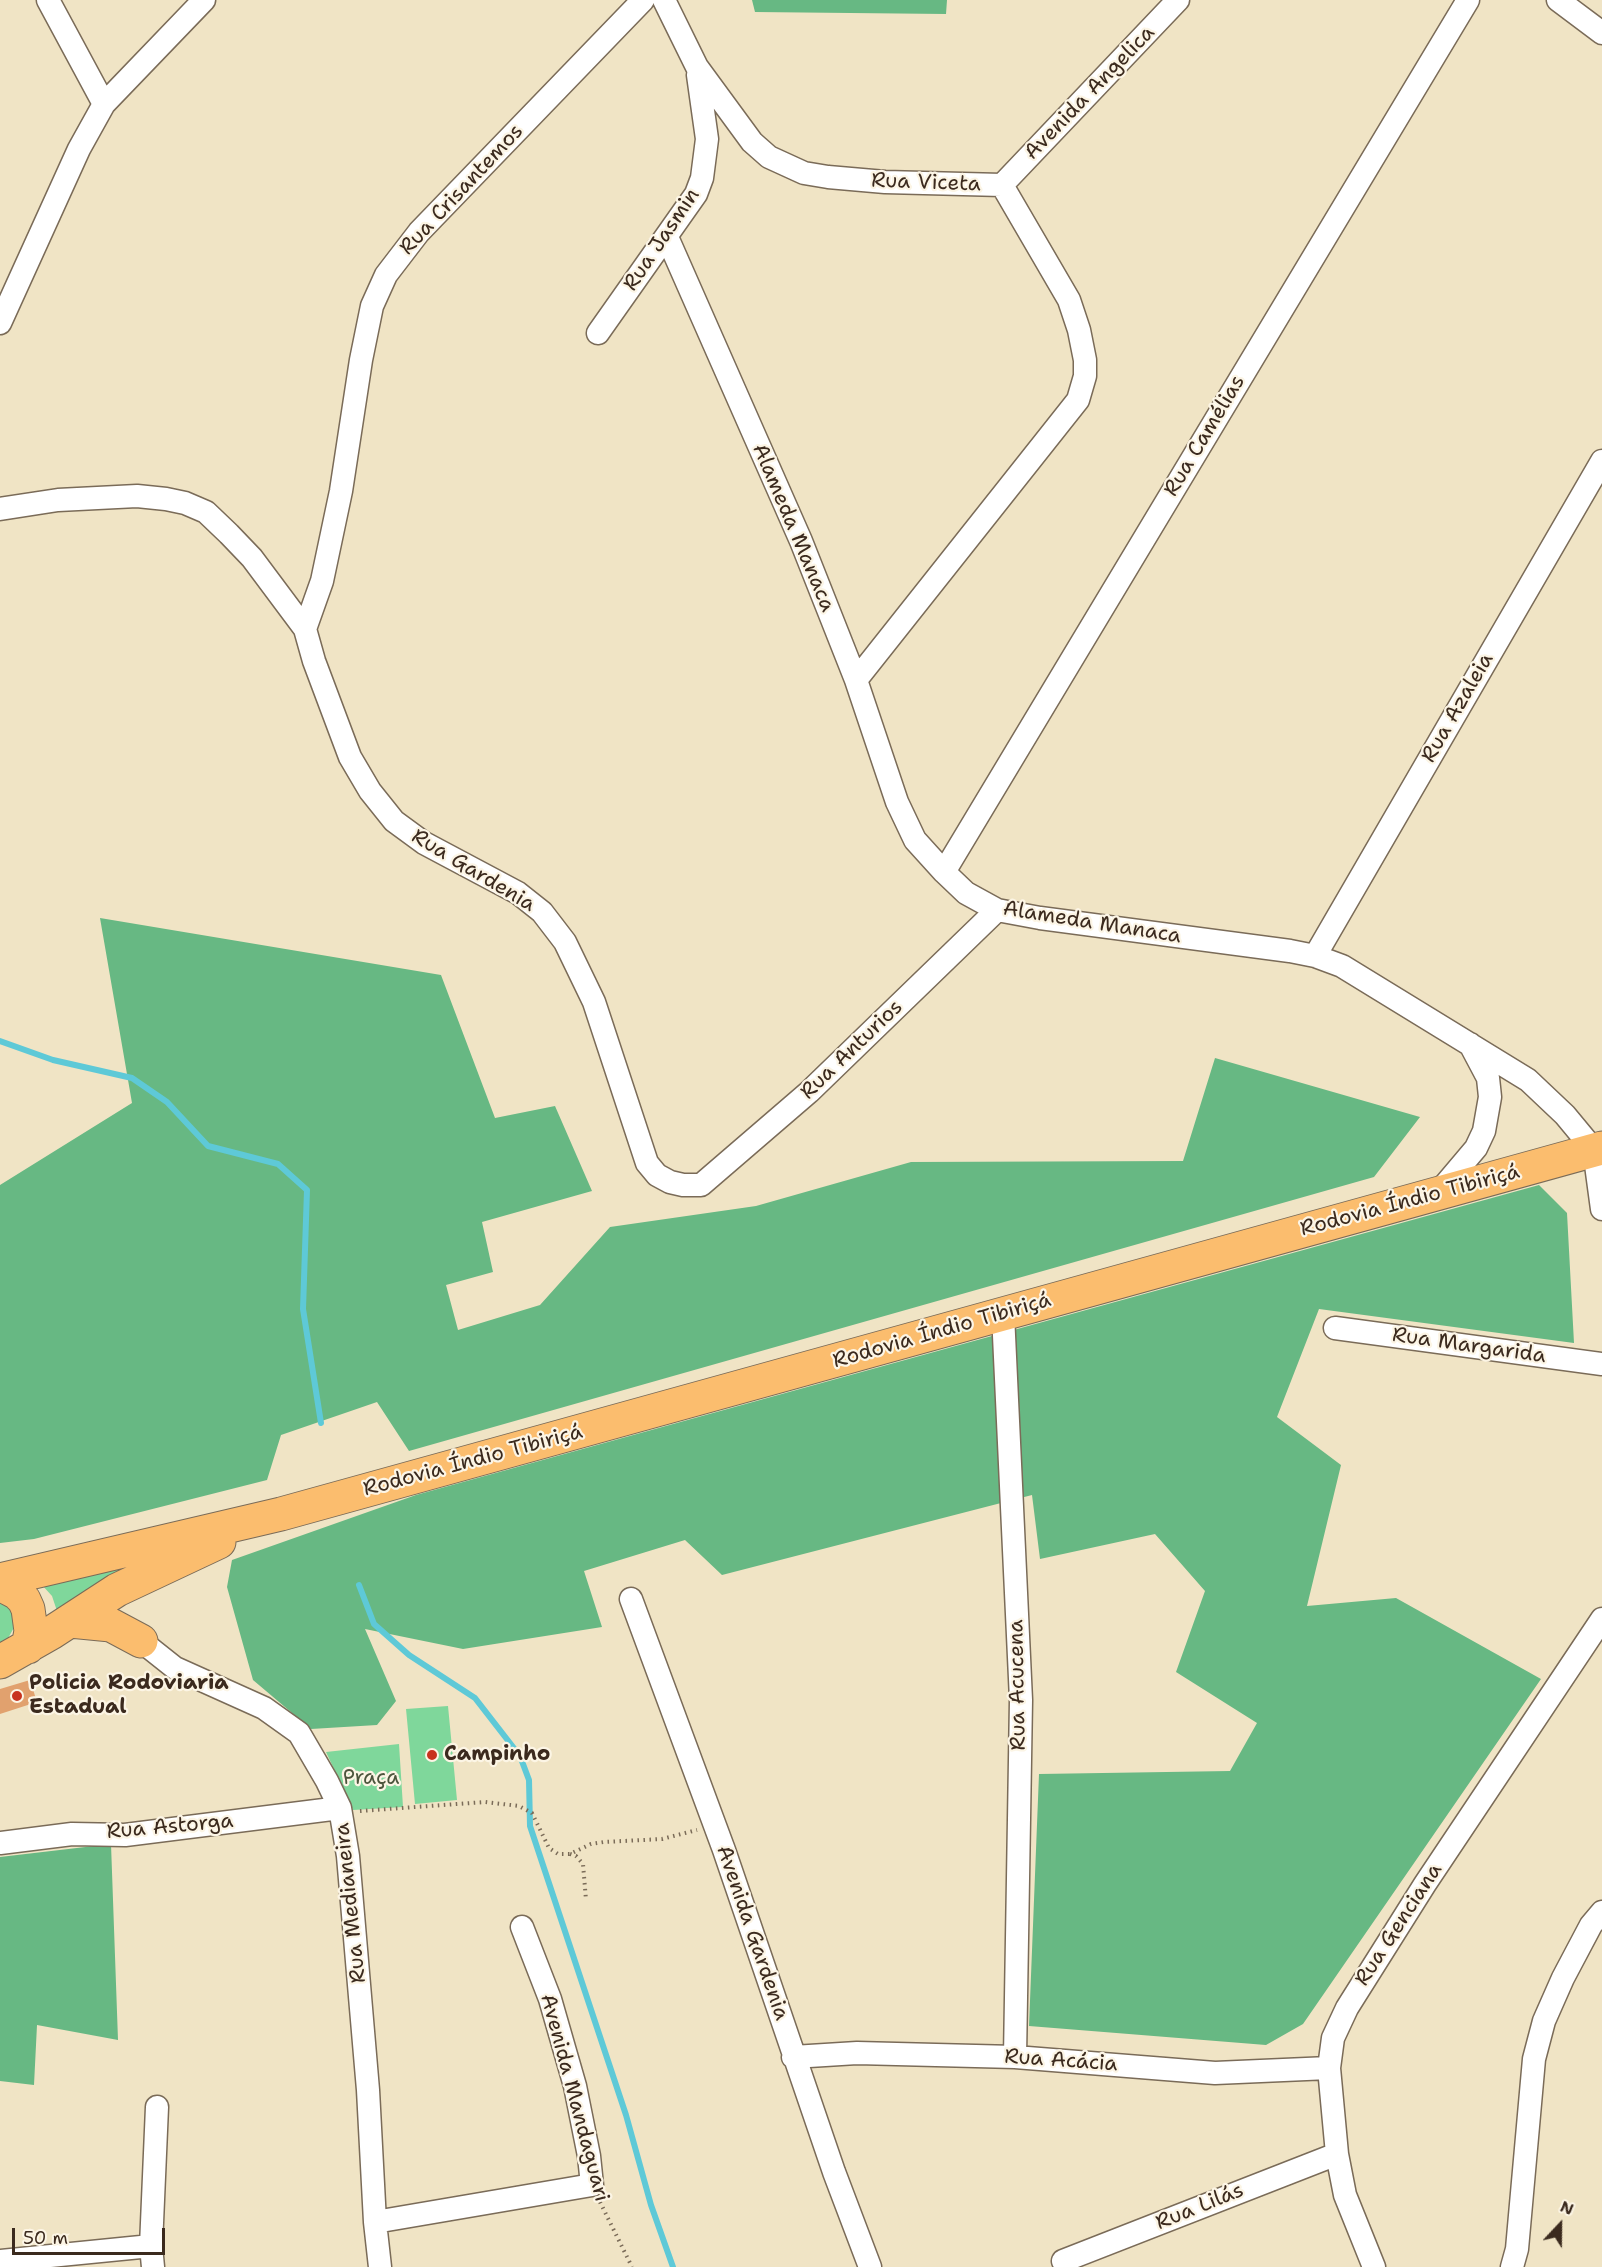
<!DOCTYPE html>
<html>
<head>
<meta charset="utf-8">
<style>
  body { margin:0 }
  #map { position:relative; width:1602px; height:2267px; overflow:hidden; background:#f0e4c5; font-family:"Shantell Sans",sans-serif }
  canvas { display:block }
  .north { position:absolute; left:1530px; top:2195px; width:60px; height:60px; -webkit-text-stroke:4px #fcf5e5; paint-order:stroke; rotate:22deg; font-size:16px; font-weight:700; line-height:24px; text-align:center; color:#3b2a1e }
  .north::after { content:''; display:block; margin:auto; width:21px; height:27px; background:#3b2a1e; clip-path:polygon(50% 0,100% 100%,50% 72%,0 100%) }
  .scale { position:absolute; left:12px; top:2228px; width:153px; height:27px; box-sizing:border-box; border:3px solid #3b2a1e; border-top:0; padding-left:8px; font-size:18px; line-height:21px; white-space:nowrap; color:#3b2a1e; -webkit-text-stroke:4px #fcf5e5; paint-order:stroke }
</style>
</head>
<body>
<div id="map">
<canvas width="1602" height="2267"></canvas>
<div class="north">N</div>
<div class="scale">50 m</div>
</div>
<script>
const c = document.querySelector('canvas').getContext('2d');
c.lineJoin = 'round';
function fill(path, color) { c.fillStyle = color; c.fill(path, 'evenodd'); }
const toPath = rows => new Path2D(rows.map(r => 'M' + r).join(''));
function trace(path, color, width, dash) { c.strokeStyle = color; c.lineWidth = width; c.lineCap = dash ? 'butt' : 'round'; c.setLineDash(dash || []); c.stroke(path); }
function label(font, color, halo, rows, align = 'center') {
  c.font = font + ' "Shantell Sans",sans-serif'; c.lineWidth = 4.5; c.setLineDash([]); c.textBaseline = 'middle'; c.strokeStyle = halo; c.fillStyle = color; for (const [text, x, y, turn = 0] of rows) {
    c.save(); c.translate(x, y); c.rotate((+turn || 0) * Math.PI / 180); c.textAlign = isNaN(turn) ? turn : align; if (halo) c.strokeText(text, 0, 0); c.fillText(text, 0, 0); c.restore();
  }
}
fill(toPath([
  [210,1535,58,1614,52,1596,42,1585],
  [0,1603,9,1606,16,1624,7,1640,0,1644],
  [448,1706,457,1800,415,1804,406,1709],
  [399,1744,403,1807,353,1810,326,1752]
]), '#7fd79b');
fill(toPath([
  [752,0,947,0,946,14,755,12],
  [100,918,441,975,495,1118,555,1106,592,1191,482,1222,493,1272,446,1285,458,1330,540,1305,610,1227,756,1206,911,1162,1183,1161,1215,1058,1420,1117,1374,1177,409,1451,377,1402,281,1435,267,1480,34,1539,0,1543,0,1185,132,1103],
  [1539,1185,1567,1213,1574,1343,1319,1309,1277,1417,1341,1465,1307,1606,1396,1598,1541,1679,1303,2024,1266,2045,1029,2026,1039,1774,1230,1771,1257,1723,1176,1672,1205,1591,1155,1534,1040,1559,1032,1495,722,1575,685,1540,584,1571,602,1627,463,1649,365,1629,396,1701,377,1725,311,1729,253,1680,227,1587,232,1560,416,1495],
  [111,1844,118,2040,37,2025,34,2085,0,2081,0,1857]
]), '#67b883');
trace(toPath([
  [0,1041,53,1060,132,1078,167,1102,208,1146,278,1164,307,1190,303,1309,321,1423],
  [359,1585,374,1624,409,1655,475,1698,520,1756,529,1780,530,1826,626,2115,651,2205,673,2267]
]), '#5ec9d7', 6);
fill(toPath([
  [30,1680,37,1702,0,1714,0,1689]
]), '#e1a16e');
const minor = toPath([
  [48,0,104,104],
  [664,0,697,67,752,142,769,157,804,173,828,177,885,182,1002,185,1069,300,1079,330,1085,360,1085,376,1078,400,856,680],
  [1558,0,1602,33],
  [1002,185,1178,0],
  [667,237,801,541,856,680,897,802,915,840,944,872,966,893,997,910,1040,918,1290,951,1315,956,1342,966,1528,1080,1565,1115,1594,1150,1602,1209],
  [0,323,79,149,104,104,204,0],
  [598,333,696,194,702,178,707,139,698,75],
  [0,509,58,500,137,496,166,499,185,503,206,512,229,534,252,558,305,629,314,661,350,757,370,791,394,821,424,843,518,893,542,912,565,942,594,1002,647,1163,657,1175,670,1182,683,1185,701,1185,809,1092,997,910],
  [305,629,322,581,341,491,361,360,372,306,386,275,419,232,643,0],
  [944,872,1468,0],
  [1315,956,1602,461],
  [1438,1193,1476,1148,1484,1131,1490,1097,1488,1078,1470,1044],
  [1003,1314,1021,1700,1015,2057],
  [1335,1328,1602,1364],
  [631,1599,724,1850,834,2172,870,2267],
  [141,1641,175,1668,264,1708,299,1733,327,1781,340,1808,348,1856,368,2090,375,2222,380,2267],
  [0,1843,72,1834,125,1835,340,1808],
  [793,2057,857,2053,1015,2057,1215,2073,1329,2068],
  [375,2222,592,2185,589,2156,575,2086,550,1999,522,1927],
  [0,2261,151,2246],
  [1063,2261,1337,2154],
  [153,2267,151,2246,157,2107],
  [1374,2267,1345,2195,1337,2154,1329,2068,1333,2038,1347,2008,1425,1884,1602,1619],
  [1512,2267,1517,2249,1534,2059,1544,2021,1563,1978,1591,1925,1602,1912]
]);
const trunk = toPath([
  [0,1580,281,1514,1602,1148],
  [0,1584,17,1593,24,1600,28,1609,31,1631,28,1647],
  [70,1621,111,1625,141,1641],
  [0,1662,51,1633,117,1590,219,1542]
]);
trace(minor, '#7a6b58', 25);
trace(trunk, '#7a6b58', 35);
trace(toPath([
  [360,1811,485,1802,519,1806,532,1813,549,1848,558,1854,570,1854,591,1844,604,1842,662,1839,697,1830],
  [570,1854,576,1856,583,1864,586,1900],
  [600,2202,632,2267]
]), '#7a6b58', 4, [1.5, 4.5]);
trace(minor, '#fff', 22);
trace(trunk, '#fbbd6e', 33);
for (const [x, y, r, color] of [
  [17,1696,6,"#c8321e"],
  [432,1755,6,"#c8321e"]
]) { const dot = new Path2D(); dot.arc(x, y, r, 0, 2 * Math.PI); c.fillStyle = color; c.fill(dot); trace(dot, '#fcf5e5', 2); }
label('21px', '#3b2a1e', '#fcf5e5', [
  ["Avenida Angelica",1090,93,-46],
  ["Rua Viceta",926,183,2],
  ["Rua Crisantemos",462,190,-47],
  ["Rua Jasmin",662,240,-56],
  ["Rua Camélias",1205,436,-59],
  ["Alameda Manaca",793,528,67],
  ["Rua Azaleia",1458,708,-60],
  ["Rua Gardenia",473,871,31],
  ["Alameda Manaca",1092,923,9],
  ["Rua Anturios",852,1050,-44],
  ["Rodovia Índio Tibiriçá",1410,1201,-15],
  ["Rodovia Índio Tibiriçá",942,1331,-16],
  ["Rua Margarida",1469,1346,8],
  ["Rodovia Índio Tibiriçá",473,1461,-15],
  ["Rua Acucena",1018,1685,-91],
  ["Rua Astorga",170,1827,-5],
  ["Rua Medianeira",351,1903,-96],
  ["Rua Genciana",1399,1925,-57],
  ["Avenida Gardenia",752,1933,71],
  ["Rua Acácia",1061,2061,4],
  ["Avenida Mandaguari",574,2098,75],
  ["Rua Lilás",1200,2207,-22]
]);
label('bold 21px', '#3b2a1e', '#fcf5e5', [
  ["Policia Rodoviaria",29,1684],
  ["Estadual",29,1708],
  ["Campinho",444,1755]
], 'left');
label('21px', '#4c553d', '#fcf5e5', [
  ["Praça",371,1779]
]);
</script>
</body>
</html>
